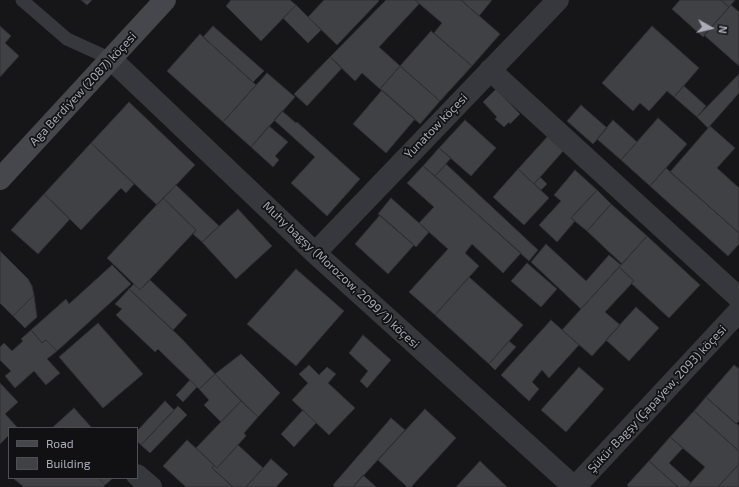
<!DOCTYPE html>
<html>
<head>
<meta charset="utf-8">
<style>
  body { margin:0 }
  #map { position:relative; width:739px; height:487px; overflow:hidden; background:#161618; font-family:"Exo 2",sans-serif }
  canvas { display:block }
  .legend { position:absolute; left:8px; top:427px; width:130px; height:52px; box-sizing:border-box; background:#111113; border:1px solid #4d4f55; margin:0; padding:5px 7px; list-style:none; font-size:12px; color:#a8adb8 }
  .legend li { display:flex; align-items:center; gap:8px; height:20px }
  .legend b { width:20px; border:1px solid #4d4f55 }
  .north { position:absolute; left:691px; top:8px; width:40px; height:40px; -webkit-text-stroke:3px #111113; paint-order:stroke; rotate:98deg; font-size:11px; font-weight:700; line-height:16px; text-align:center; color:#a8adb8 }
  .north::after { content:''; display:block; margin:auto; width:14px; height:18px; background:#a8adb8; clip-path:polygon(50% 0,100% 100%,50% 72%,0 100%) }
</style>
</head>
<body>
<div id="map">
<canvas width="739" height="487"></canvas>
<ul class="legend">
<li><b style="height:5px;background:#45474d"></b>Road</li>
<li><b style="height:11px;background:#404145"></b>Building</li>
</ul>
<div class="north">N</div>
</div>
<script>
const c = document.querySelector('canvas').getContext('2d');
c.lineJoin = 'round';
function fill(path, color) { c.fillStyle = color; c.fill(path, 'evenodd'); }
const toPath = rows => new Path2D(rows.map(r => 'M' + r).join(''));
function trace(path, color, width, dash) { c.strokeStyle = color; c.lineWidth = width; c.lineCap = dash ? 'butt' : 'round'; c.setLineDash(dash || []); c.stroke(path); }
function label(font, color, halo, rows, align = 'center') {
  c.font = font + ' "Exo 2",sans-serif'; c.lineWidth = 3.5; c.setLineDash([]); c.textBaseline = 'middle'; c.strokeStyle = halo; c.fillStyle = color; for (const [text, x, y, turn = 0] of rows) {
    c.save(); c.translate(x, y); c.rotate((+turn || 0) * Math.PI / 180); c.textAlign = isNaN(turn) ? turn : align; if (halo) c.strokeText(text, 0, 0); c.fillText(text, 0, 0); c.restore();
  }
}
const building = toPath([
  [81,0,92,0,87,5,81,0],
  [231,0,290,0,296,5,261,41,226,6,231,0],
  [324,0,378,0,379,1,337,45,308,17,324,0],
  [386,0,415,0,419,4,379,47,400,66,380,89,362,73,355,81,330,57,386,0],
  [415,0,461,0,500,34,472,66,434,33,442,23,415,0],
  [461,0,492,0,479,16,461,0],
  [680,0,721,0,729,7,703,37,672,9,680,0],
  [721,0,735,0,729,7,721,0],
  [296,5,321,30,308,43,283,18,296,5],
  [731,5,739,12,739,66,704,35,731,5],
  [0,26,11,36,5,43,19,56,0,77,0,26],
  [213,26,264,71,253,82,203,37,213,26],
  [652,26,699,68,674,97,667,91,649,111,640,103,633,111,602,83,652,26],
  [431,31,472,66,440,101,400,66,431,31],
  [200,34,256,85,223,122,167,71,200,34],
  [330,57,342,68,307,106,294,94,330,57],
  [400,66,440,101,420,124,380,89,400,66],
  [267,73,295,97,251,147,223,122,267,73],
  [739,74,739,93,708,128,697,117,739,74],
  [684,86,706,106,697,117,674,97,684,86],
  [496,89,520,114,510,124,509,122,504,127,495,119,497,117,483,102,496,89],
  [382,90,415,119,386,153,353,124,382,90],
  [129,102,195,165,157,205,91,143,129,102],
  [581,105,607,128,593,144,567,121,581,105],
  [282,111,296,123,297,122,360,179,327,216,291,183,315,157,274,120,282,111],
  [658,118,687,144,650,186,621,160,658,118],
  [465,120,496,148,471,176,439,148,465,120],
  [613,120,637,142,621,160,597,139,613,120],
  [269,126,288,142,275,156,279,160,273,167,251,147,269,126],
  [710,126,735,148,717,168,739,188,739,233,670,172,710,126],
  [548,136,564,150,534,184,518,169,548,136],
  [91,143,134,184,126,193,121,188,81,230,44,194,91,143],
  [439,148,451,158,435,176,423,166,439,148],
  [446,164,538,250,529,261,435,176,446,164],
  [423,166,521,253,503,273,472,244,465,253,479,266,435,315,409,292,448,249,419,223,434,207,407,183,423,166],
  [666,168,739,233,739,244,728,256,650,186,666,168],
  [518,169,549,198,524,225,493,197,518,169],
  [575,170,597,190,571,218,575,221,557,242,539,225,561,201,554,195,575,170],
  [540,177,547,184,541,190,534,184,540,177],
  [176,185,219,226,202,242,193,234,196,230,163,198,176,185],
  [597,190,611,204,587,231,571,218,597,190],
  [44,194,70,219,38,254,11,230,44,194],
  [163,198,196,230,140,290,107,258,163,198],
  [391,198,429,232,416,247,378,214,391,198],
  [611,204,647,236,622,264,587,231,611,204],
  [238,209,272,246,236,279,202,242,238,209],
  [380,215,414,245,388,274,355,244,380,215],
  [647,236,700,285,669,318,631,283,634,281,619,267,647,236],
  [546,244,586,281,609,255,621,265,581,309,531,262,546,244],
  [0,251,28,279,32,286,34,295,13,316,0,303,0,251],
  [527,263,557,289,541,307,511,281,527,263],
  [112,265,131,284,57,351,46,340,42,343,31,330,66,299,69,304,112,265],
  [619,267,634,281,605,312,620,325,592,356,562,330,619,267],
  [296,269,344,311,296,366,247,324,296,269],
  [469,277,523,325,489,364,435,315,469,277],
  [150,280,187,315,173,330,129,289,134,284,140,290,150,280],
  [129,289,181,338,215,374,199,389,158,349,155,352,116,315,122,309,115,304,129,289],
  [34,295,37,317,25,328,13,316,34,295],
  [636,307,659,328,629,361,606,340,636,307],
  [551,320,579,345,549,378,542,370,532,382,539,389,529,401,501,375,551,320],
  [98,323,143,374,103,408,59,357,98,323],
  [31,330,42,343,46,340,57,351,47,359,60,373,46,385,34,371,15,388,5,376,11,371,0,360,0,347,4,343,12,351,23,341,21,339,31,330],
  [363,335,391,360,367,388,360,381,368,371,349,353,363,335],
  [509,341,516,347,495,370,489,364,509,341],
  [241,354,280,393,258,417,215,374,241,354],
  [309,365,319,375,327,367,336,374,328,383,355,408,329,435,292,400,308,383,299,374,309,365],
  [734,365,739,369,739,421,736,424,706,397,734,365],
  [579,367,604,389,566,432,541,410,579,367],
  [215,374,241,401,221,422,204,405,209,400,199,389,215,374],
  [190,380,197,387,183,402,176,395,190,380],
  [0,383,18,402,5,414,17,427,9,428,9,435,0,444,0,383],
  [706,397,739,426,739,451,694,411,706,397],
  [165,401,174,410,141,445,137,441,137,431,165,401],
  [241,401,258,417,244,433,246,436,217,468,196,448,241,401],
  [178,406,187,415,150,453,141,445,178,406],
  [74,408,92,428,52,428,74,408],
  [425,409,456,438,411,487,407,487,378,460,425,409],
  [303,410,316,423,294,447,281,434,303,410],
  [694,411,739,451,739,464,718,487,687,487,705,467,670,437,694,411],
  [391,418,405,430,353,487,335,487,333,485,391,418],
  [670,437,683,448,669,463,691,483,687,487,678,487,649,461,670,437],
  [187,440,214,465,212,468,233,487,186,487,163,466,187,440],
  [238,445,263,468,246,487,233,487,212,468,214,465,217,468,238,445],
  [271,459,288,474,276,487,246,487,271,459],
  [480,461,507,487,456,487,480,461],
  [649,461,678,487,629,487,627,485,649,461],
  [739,464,739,487,718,487,739,464],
  [363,475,376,487,353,487,363,475],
  [15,478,98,478,105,485,103,487,24,487,14,479,15,478],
  [98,478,113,478,105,485,98,478]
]);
fill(building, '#404145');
trace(building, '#303034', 1);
trace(toPath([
  [22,0,67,39,111,59]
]), '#37383d', 13);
trace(toPath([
  [111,59,315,253,574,487],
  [490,70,739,298],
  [315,253,558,0],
  [137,475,151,487],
  [575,487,739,311]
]), '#37383d', 22);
trace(toPath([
  [0,179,165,0]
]), '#45474d', 22);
label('12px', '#a8adb8', '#111113', [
  ["Aga Berdiýew (2087) köçesi",83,89,-47],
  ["Ýunatow köçesi",436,126,-46],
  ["Muhy bagşy (Morozow, 2099/1) köçesi",341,275,43],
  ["Şükür Bagşy (Çapaýew, 2093) köçesi",657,399,-47]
]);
</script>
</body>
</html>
